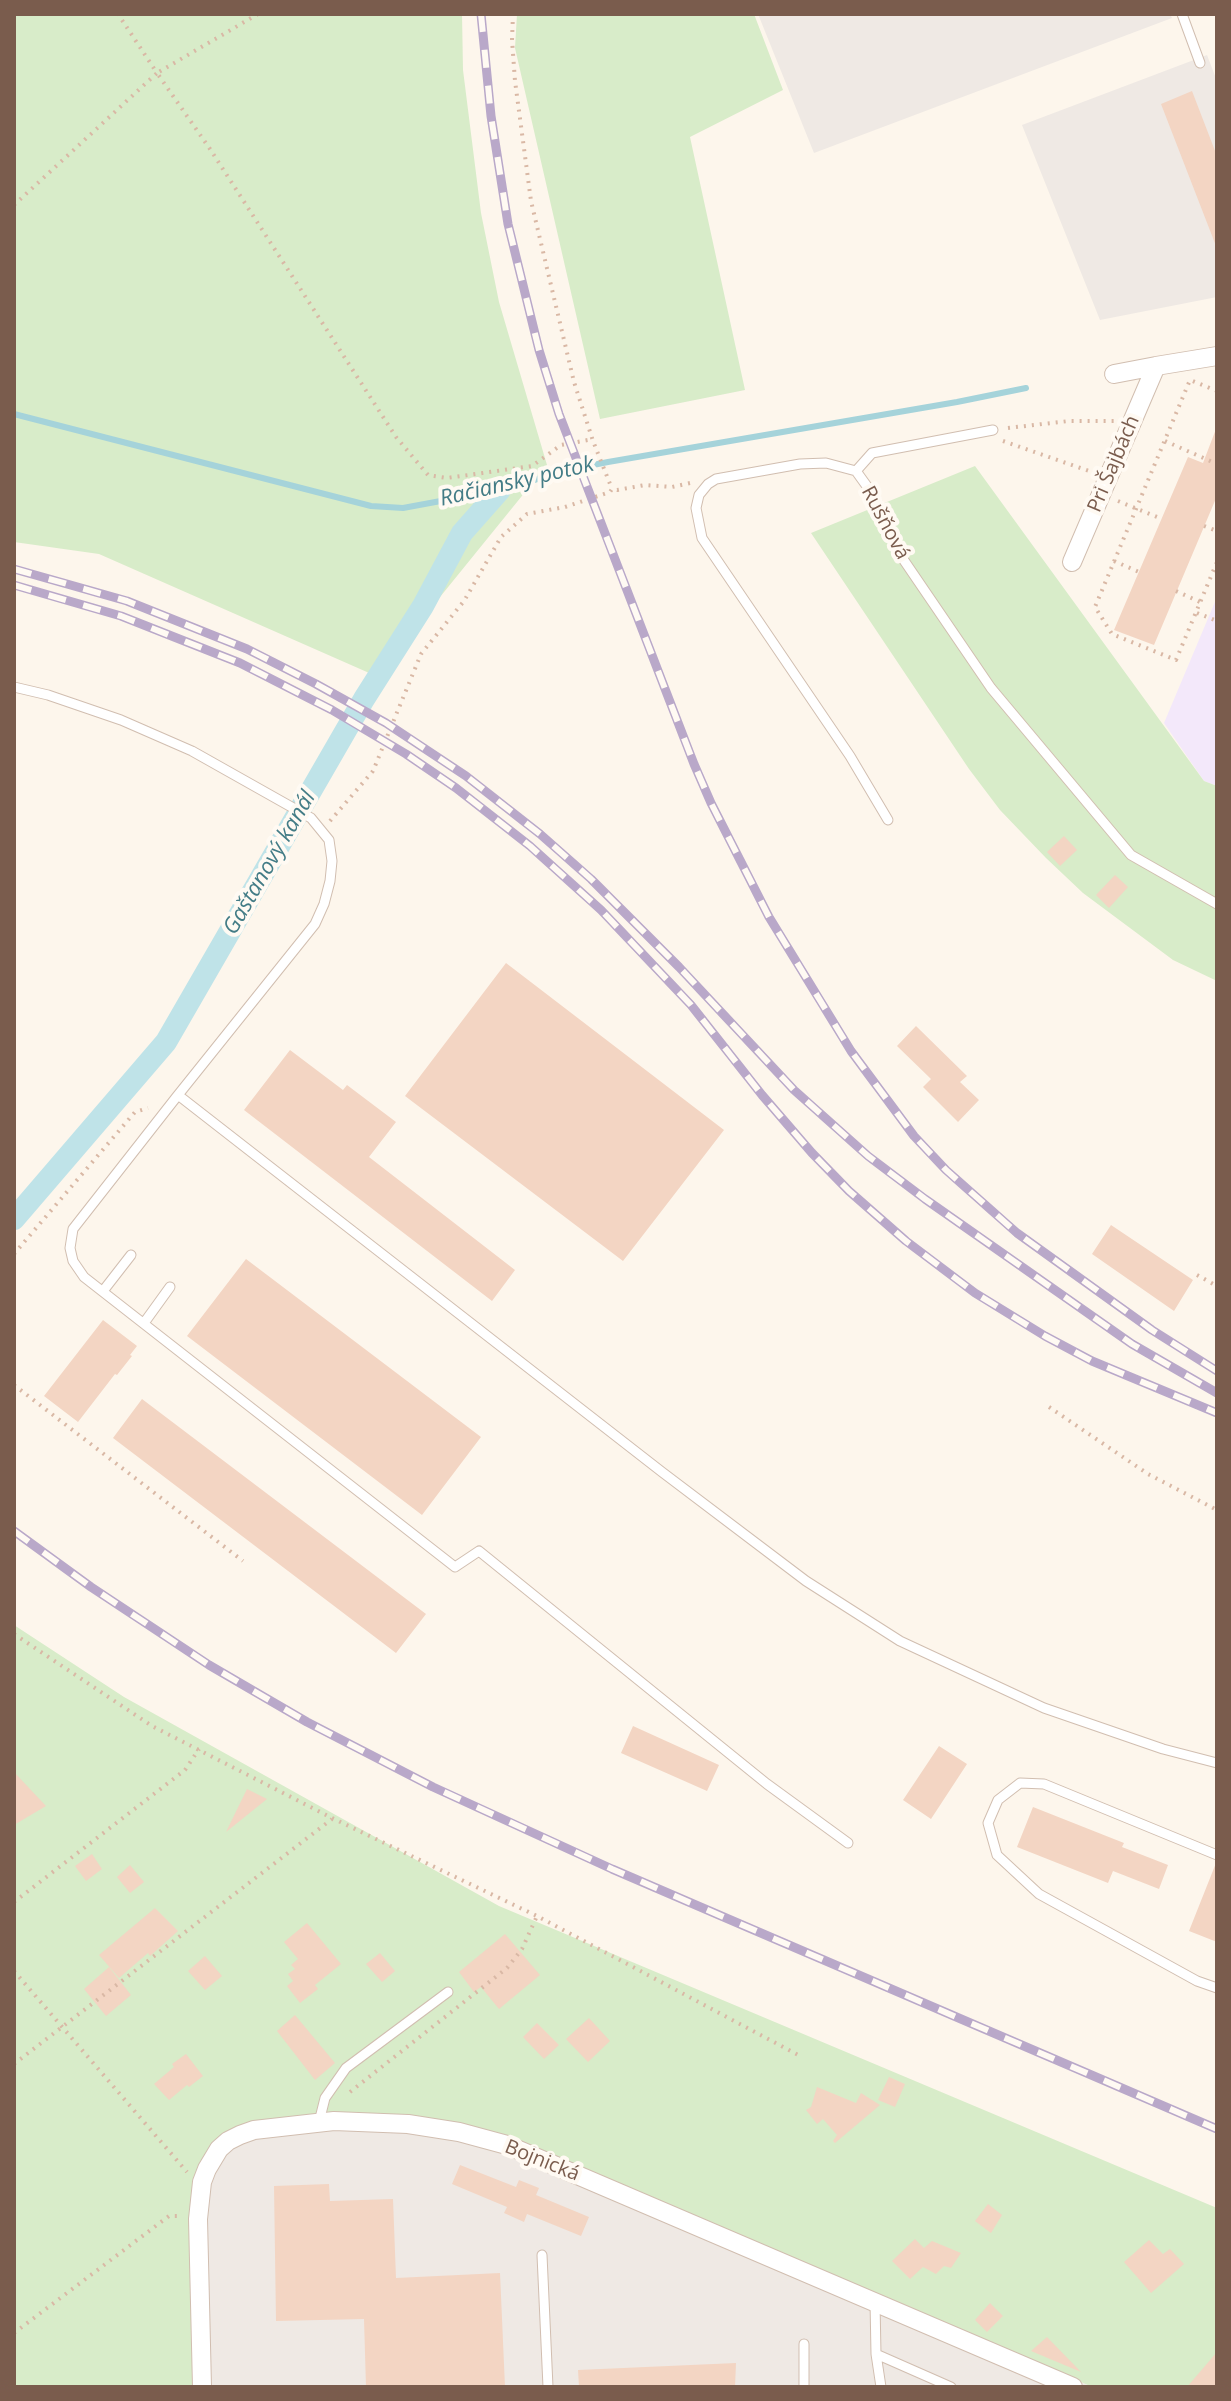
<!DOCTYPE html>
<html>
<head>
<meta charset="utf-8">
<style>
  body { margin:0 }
  #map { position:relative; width:1231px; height:2401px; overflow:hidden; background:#fdf6ec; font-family:"Open Sans",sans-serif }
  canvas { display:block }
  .frame { position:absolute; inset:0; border:16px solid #7a5c4d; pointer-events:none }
</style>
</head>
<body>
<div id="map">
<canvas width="1231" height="2401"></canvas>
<div class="frame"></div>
</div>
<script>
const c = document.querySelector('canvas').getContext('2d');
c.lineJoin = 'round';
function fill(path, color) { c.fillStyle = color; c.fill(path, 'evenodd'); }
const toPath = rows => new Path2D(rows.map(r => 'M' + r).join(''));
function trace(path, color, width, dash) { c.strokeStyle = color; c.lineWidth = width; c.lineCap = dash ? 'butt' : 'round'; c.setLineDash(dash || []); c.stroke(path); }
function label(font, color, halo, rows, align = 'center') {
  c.font = font + ' "Open Sans",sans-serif'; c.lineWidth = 8; c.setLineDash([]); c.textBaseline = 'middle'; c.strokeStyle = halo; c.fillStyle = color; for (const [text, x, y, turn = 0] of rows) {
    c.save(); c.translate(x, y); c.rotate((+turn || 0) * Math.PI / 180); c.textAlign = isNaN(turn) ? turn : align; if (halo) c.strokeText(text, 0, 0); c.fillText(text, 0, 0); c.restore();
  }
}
fill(toPath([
  [758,14,1170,14,1172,18,814,153],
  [1207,55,1217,81,1217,297,1100,320,1022,125],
  [460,2125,1017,2353,1092,2387,202,2387,195,2193,246,2127]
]), '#efe9e4');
fill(toPath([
  [1217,597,1217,786,1204,781,1164,723]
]), '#f3e8fa');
fill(toPath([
  [14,14,462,14,463,70,481,213,499,302,547,465,376,676,99,554,14,542],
  [517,14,754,14,783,90,690,137,745,390,600,419,515,48],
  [975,466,1204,781,1217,786,1217,981,1173,960,1083,893,1046,858,1000,810,969,769,811,533],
  [14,1625,124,1697,499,1906,1217,2208,1217,2387,1092,2387,1017,2353,460,2125,246,2127,195,2193,198,2387,14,2387]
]), '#d8ecc9');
trace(toPath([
  [14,414,371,506,403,508,500,490,568,470,608,462,957,402,1026,388]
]), '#a5d3da', 6);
trace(toPath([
  [14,1219,166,1042,364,699,423,606,462,533,500,490]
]), '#bfe3e8', 22);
fill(toPath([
  [1192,91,1217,156,1216,246,1161,104],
  [1216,429,1217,496,1154,645,1114,630,1188,457,1203,463],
  [1064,836,1077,850,1060,866,1047,852],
  [1115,875,1128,887,1109,908,1096,895],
  [506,963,724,1130,623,1261,405,1096],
  [916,1026,967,1076,960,1082,979,1100,958,1122,923,1087,931,1079,897,1046],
  [290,1050,343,1090,347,1085,396,1122,369,1157,515,1270,492,1301,244,1110],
  [1111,1225,1193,1280,1174,1311,1092,1254],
  [246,1259,481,1437,422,1515,187,1336],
  [103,1320,137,1346,130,1355,132,1356,117,1375,115,1374,78,1422,44,1396],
  [142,1399,426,1614,396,1653,113,1438],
  [633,1726,719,1765,707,1791,621,1753],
  [939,1746,967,1764,931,1819,903,1800],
  [14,1772,46,1806,14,1825],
  [247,1789,267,1799,226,1832],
  [1033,1807,1124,1843,1122,1847,1168,1865,1159,1889,1113,1871,1108,1883,1017,1847],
  [92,1854,102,1869,86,1881,75,1866],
  [1216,1863,1217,1863,1217,1942,1189,1931],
  [130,1865,144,1882,130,1893,117,1877],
  [155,1908,178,1931,150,1956,148,1953,119,1978,99,1955],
  [307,1923,341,1964,315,1985,318,1989,300,2003,287,1986,293,1981,288,1974,295,1969,291,1965,298,1959,284,1942],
  [505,1934,540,1975,499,2009,481,1987,474,1992,459,1972],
  [380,1953,395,1971,382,1982,366,1964],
  [205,1956,222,1976,205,1990,188,1971],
  [109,1967,131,1995,106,2016,84,1989],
  [295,2015,335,2063,315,2080,277,2031],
  [589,2018,610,2041,588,2062,566,2039],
  [537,2023,559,2045,544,2059,523,2037],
  [186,2054,203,2076,189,2087,187,2085,169,2100,154,2084,174,2067,172,2064],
  [889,2077,905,2084,895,2107,878,2100],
  [817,2087,856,2103,861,2093,880,2105,835,2143,833,2141,837,2135,823,2119,817,2124,806,2110,811,2107],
  [460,2165,516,2187,519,2180,539,2188,536,2195,589,2217,581,2236,527,2214,524,2222,504,2213,507,2207,452,2184],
  [329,2184,330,2201,393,2199,396,2278,500,2273,505,2387,366,2387,364,2319,276,2321,274,2186],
  [988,2204,1002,2215,991,2233,975,2221],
  [915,2239,924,2248,932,2241,961,2253,951,2268,944,2266,936,2274,923,2267,910,2279,892,2261],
  [1149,2240,1163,2254,1170,2249,1184,2264,1151,2293,1124,2262],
  [990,2303,1003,2316,987,2332,975,2320],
  [1047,2337,1081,2372,1031,2351],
  [1217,2352,1217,2387,1187,2387],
  [736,2363,735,2387,579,2387,578,2370]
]), '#f3d5c3');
const service = toPath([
  [1182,14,1200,63],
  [856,471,872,453,993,430],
  [14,687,48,695,121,720,192,751,311,818,329,840,332,861,330,881,324,904,315,924,178,1095,662,1472,806,1581,900,1641,1044,1708,1163,1749,1217,1763],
  [888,820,850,756,702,538,696,508,699,495,708,484,716,479,800,464,826,463,856,471,874,496,901,556,991,688,1131,855,1217,904],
  [178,1095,73,1229,70,1248,73,1261,84,1277,455,1567,479,1551,767,1784,848,1843],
  [103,1291,131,1255],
  [144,1323,170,1287],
  [1217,1855,1044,1784,1020,1783,998,1800,988,1823,997,1855,1039,1894,1197,1981,1217,1988],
  [319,2122,325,2098,346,2068,448,1992],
  [542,2255,548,2387],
  [875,2302,876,2354,951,2387],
  [876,2354,881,2387],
  [804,2387,804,2344]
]);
const minor = toPath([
  [1114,374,1156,366],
  [1072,562,1156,366,1217,356],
  [202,2387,198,2219,202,2182,207,2169,219,2149,228,2141,240,2135,254,2130,334,2121,408,2124,459,2132,507,2145,1073,2387]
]);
trace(service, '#d1beb0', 11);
trace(minor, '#d1beb0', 20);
trace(toPath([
  [258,14,157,73,210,149,396,437,428,475,447,478,532,466,561,445,588,440,593,441],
  [513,14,512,40,515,81,531,201,574,382,593,441,612,489],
  [14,205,157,73,118,14],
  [1217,391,1190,380,1095,607,1112,634,1176,660,1217,562],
  [1008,428,1069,421,1114,421],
  [1003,441,1089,471],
  [1165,441,1217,464],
  [1118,501,1162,519],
  [1204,526,1217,531],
  [1114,561,1139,572],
  [1176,591,1200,602],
  [1197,613,1217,621],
  [330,821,373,771,421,654,464,601,501,537,527,514,565,507,610,492,612,489,617,490,645,485,672,487,690,483],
  [14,1254,135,1112,148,1108],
  [1197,1275,1217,1286],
  [14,1385,243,1561],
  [1049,1407,1148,1474,1217,1510],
  [14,1634,152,1726,332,1818,537,1916,802,2057],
  [14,1902,185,1770,199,1749],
  [14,1971,187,2172],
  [14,2064,332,1819],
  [350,2092,507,1968,522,1949,537,1916],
  [14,2333,169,2216,181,2216]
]), '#d9b8a5', 4, [2, 6]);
trace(service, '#fff', 9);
trace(minor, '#fff', 18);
const rail = toPath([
  [481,14,491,116,508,224,539,350,559,414,694,764,711,803,769,917,851,1051,914,1136,946,1170,1017,1233,1152,1330,1217,1371],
  [14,569,127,601,247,649,316,684,386,723,466,776,540,834,591,879,679,967,794,1090,868,1156,925,1199,1132,1344,1217,1393],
  [14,585,121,616,240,663,332,710,406,754,456,788,530,846,601,910,691,1005,762,1095,812,1153,849,1191,906,1241,975,1293,1045,1336,1092,1361,1217,1413],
  [14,1531,91,1587,209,1665,307,1722,433,1787,612,1869,1217,2129]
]);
trace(rail, '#b9a8c9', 9);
trace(rail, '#fffaf3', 6, [18]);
label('20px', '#7a5c4d', '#fffaf3', [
  ["Pri Šajbách",1114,464,-67],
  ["Rušňová",885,523,62],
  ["Bojnická",542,2161,22]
]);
label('italic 22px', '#437c86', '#fffaf3', [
  ["Račiansky potok",517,482,-13],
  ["Gaštanový kanál",270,863,-60]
]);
</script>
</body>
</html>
